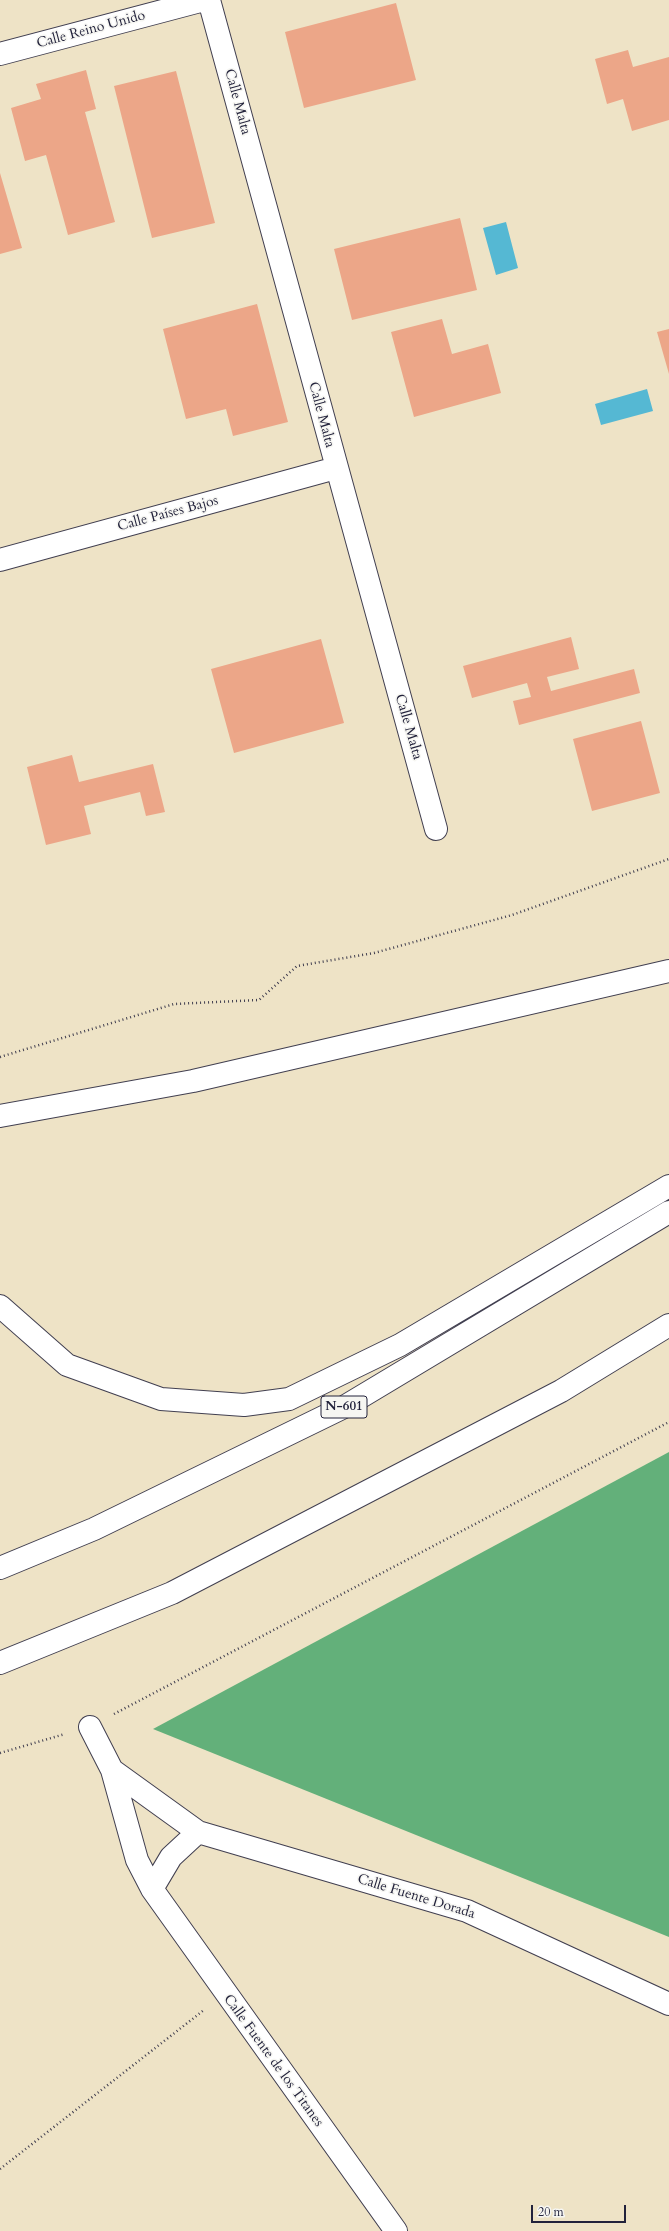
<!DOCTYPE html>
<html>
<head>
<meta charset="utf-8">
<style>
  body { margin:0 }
  #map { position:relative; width:669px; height:2231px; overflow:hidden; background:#eee3c6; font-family:Cardo,serif }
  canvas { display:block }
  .scale { position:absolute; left:531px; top:2205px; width:95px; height:18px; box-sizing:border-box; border:2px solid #22223b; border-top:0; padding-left:5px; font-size:12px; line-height:14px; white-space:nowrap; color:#22223b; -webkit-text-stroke:3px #f6f6f2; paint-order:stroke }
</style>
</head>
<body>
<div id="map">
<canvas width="669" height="2231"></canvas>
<div class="scale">20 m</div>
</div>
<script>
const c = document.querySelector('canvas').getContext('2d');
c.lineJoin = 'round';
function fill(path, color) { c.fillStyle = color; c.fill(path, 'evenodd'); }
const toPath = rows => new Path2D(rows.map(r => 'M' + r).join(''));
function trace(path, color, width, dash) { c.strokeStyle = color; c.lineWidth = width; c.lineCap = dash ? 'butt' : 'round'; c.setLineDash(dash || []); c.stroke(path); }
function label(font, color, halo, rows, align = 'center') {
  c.font = font + ' Cardo,serif'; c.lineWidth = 3; c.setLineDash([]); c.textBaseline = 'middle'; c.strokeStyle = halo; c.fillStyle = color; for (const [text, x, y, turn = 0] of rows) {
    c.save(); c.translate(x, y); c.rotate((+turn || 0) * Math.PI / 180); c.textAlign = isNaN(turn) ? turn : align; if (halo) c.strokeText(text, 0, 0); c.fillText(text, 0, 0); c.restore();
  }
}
fill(toPath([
  [669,1452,669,1937,153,1729]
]), '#63b07a');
fill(toPath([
  [506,222,518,268,496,275,483,228],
  [647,389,653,411,601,425,595,404]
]), '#55b8d3');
fill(toPath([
  [396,3,416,80,304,108,285,32],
  [628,50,633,67,669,57,669,120,632,131,623,99,607,104,595,59],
  [86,70,96,109,85,112,115,222,68,235,46,155,25,161,11,108,41,99,36,84],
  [176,71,215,223,152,238,114,86],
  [0,173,22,248,0,254],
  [460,218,477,290,352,320,334,249],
  [257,304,288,422,233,436,226,409,186,419,163,329],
  [442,319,452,354,488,344,501,393,414,417,391,332],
  [669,329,669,374,657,332],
  [571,637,579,669,547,677,551,691,634,669,640,693,519,725,513,701,531,697,527,683,472,698,463,666],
  [321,639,344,723,234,753,211,669],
  [641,721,660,793,592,811,573,739],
  [72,755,79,782,153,764,165,812,146,816,140,792,84,806,91,834,46,845,27,767]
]), '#eca688');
const minor = toPath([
  [209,0,436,829],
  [0,54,204,0],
  [0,560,336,468],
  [0,1116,193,1081,669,971],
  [90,1727,112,1770,198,1832,467,1911,669,2004],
  [112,1770,137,1860,152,1889,396,2231],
  [152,1889,171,1857,198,1832]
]);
const motorway = toPath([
  [0,1306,67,1365,161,1399,244,1405,289,1399,400,1345,669,1186],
  [0,1568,94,1529,344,1407,669,1212],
  [0,1663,172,1593,561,1391,669,1325]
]);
trace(minor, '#413f50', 24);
trace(motorway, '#413f50', 24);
trace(toPath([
  [0,1057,174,1004,259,1000,297,966,374,953,512,915,669,859],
  [114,1714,669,1422],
  [0,1753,65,1734],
  [0,2169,204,2010]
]), '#413f50', 2.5, [1, 3]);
trace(minor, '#fff', 22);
trace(motorway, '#fff', 22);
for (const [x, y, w] of [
  [344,1407,46]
]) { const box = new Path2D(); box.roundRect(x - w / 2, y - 11, w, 22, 3); c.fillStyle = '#f6f6f2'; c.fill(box); trace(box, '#22223b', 1); }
label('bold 13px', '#22223b', null, [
  ["N-601",344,1407]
]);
label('14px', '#22223b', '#f6f6f2', [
  ["Calle Reino Unido",91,30,-15],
  ["Calle Malta",237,102,75],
  ["Calle Malta",321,415,75],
  ["Calle Países Bajos",168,514,-15],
  ["Calle Malta",408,727,74],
  ["Calle Fuente Dorada",416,1897,17],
  ["Calle Fuente de los Titanes",273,2061,54]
]);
</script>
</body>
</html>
